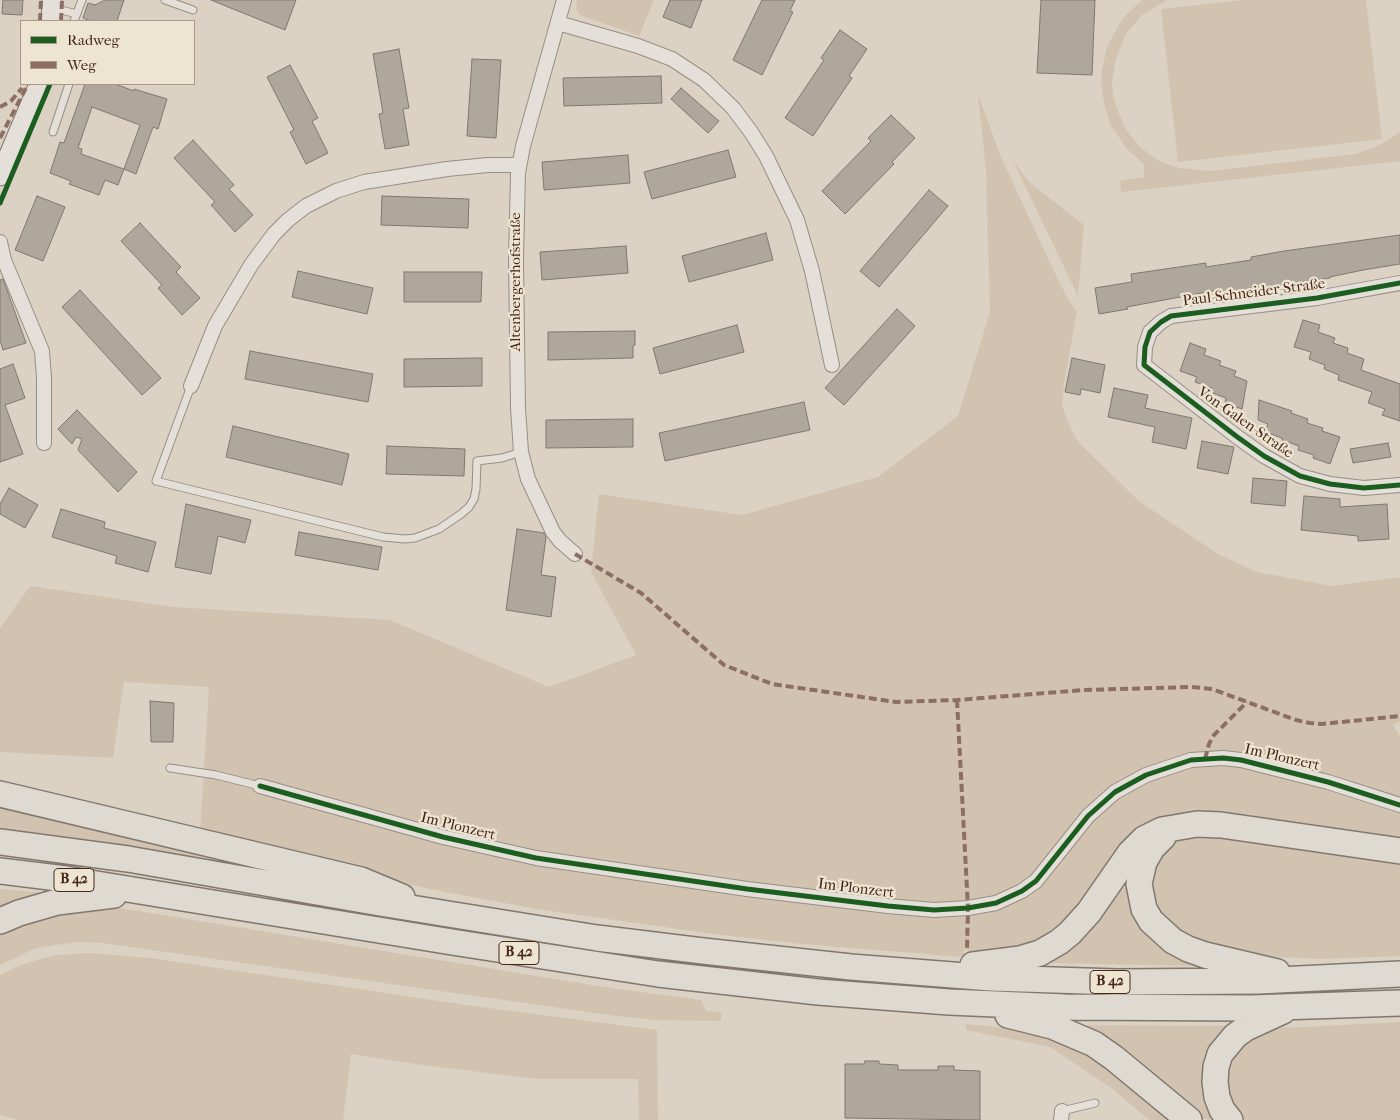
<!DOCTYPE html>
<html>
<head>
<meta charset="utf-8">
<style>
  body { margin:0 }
  #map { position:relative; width:1400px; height:1120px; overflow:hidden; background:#dbd2c4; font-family:"IM FELL French Canon",serif }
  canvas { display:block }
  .legend { position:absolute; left:20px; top:20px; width:175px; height:65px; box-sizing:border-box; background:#eee4d2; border:1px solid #ab9888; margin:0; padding:6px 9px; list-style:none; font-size:15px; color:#472719 }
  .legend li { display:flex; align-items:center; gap:10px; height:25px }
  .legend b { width:25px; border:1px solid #ab9888 }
</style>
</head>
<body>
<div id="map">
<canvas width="1400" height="1120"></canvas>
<ul class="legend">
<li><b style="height:6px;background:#1b5e20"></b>Radweg</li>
<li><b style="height:6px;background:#8d6e63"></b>Weg</li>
</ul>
</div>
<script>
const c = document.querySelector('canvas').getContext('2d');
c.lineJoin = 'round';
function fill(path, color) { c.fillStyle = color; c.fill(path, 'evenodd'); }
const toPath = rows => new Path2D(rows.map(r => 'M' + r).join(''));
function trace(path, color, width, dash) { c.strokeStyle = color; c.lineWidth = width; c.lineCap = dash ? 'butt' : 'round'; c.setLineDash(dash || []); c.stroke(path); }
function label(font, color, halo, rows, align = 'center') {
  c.font = font + ' "IM FELL French Canon",serif'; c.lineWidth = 4.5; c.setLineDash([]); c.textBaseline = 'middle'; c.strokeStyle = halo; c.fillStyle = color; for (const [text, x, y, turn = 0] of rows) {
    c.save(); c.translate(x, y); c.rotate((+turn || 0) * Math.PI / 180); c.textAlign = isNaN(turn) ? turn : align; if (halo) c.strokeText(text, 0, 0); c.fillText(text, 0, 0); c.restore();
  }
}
fill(toPath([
  [577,0,654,0,639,36,580,15,576,9],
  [1142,0,1167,0,1142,15,1126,34,1116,58,1112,81,1113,94,1116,106,1125,128,1139,146,1157,160,1178,168,1211,171,1355,154,1378,146,1400,132,1400,161,1121,192,1120,181,1144,177,1144,164,1127,149,1110,124,1104,103,1101,82,1102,70,1107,47,1118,26,1125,16],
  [1243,0,1366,0,1382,139,1178,162,1161,9],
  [978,94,1001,157,1052,267,1067,297,1077,312,1064,383,1062,405,1069,425,1079,443,1140,502,1218,554,1257,572,1332,586,1400,577,1400,721,1393,725,1400,736,1400,841,1202,814,1093,895,1042,945,970,957,970,951,964,950,963,957,801,944,721,935,536,909,430,889,248,847,200,834,209,687,124,682,113,758,0,752,0,628,30,586,173,607,390,620,549,687,636,655,591,572,599,494,742,515,878,477,958,416,990,312,986,170],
  [1013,161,1029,182,1084,225,1078,296],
  [0,805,268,870,264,874,0,834],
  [1198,834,1400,861,1400,956,1319,959,1278,957,1244,955,1200,946,1159,918,1148,875,1169,844],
  [1129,865,1132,883,1202,964,1197,966,1045,963],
  [0,889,56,894,0,916],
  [114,907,604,987,701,1000,706,1011,721,1012,721,1021,655,1020,616,1016,102,943,80,942,55,945,34,949,0,965,0,929,24,918],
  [90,953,151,958,466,1005,657,1030,658,1120,639,1120,638,1079,536,1079,415,1064,351,1054,343,1120,19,1120,0,1115,0,975,21,965,40,959,57,955],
  [1400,1022,1400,1120,1240,1120,1226,1098,1223,1078,1238,1045,1263,1029],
  [966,1024,1029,1030,1085,1050,1176,1120,1149,1120,1114,1090,1050,1047,966,1030],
  [1068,1025,1232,1026,1226,1035,1221,1120,1200,1119]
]), '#d2c3b0');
const building = toPath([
  [3,0,23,0,22,15,2,14,3,0],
  [105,0,124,0,117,21,91,21,83,18,88,3,95,5,105,0],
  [211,0,296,0,285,30,211,0],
  [670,0,702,0,691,28,663,17,670,0],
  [762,0,795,0,790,11,793,12,762,75,733,60,762,0],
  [1041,0,1095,0,1092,75,1037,73,1041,0],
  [840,30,867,49,849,76,852,78,813,136,785,118,824,60,821,58,840,30],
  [399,49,409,108,403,109,409,145,385,149,379,114,383,113,373,54,399,49],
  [472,59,501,60,496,138,467,136,472,59],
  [290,65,318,118,312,121,328,153,306,164,290,132,294,130,267,77,290,65],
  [661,76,662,103,564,106,563,78,661,76],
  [85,84,115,84,134,91,134,89,167,99,158,129,153,127,136,174,124,169,118,185,105,180,99,195,69,184,71,181,50,173,60,142,64,143,85,84],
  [92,107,140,125,124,169,81,154,82,149,78,148,92,107],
  [681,88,719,121,708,133,671,99,681,88],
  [891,115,915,138,892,162,894,164,845,214,822,191,871,141,868,138,891,115],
  [193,140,234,185,229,189,253,215,235,232,211,205,215,202,174,158,193,140],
  [728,150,736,177,652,199,644,172,728,150],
  [628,155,630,183,544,190,542,162,628,155],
  [929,190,948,206,879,287,860,271,929,190],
  [37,196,65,207,43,261,15,250,37,196],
  [382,196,469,199,468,228,381,225,382,196],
  [140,223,181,267,176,272,200,298,182,315,158,288,162,285,121,241,140,223],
  [766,233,773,260,689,282,682,256,766,233],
  [1400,235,1400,264,1363,270,1330,277,1330,278,1218,295,1217,290,1127,307,1128,309,1099,314,1095,288,1132,282,1131,274,1206,263,1206,267,1251,260,1251,257,1284,251,1400,235],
  [626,246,628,273,542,280,540,252,626,246],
  [298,271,373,288,367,314,292,297,298,271],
  [404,272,482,272,481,302,404,302,404,272],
  [3,279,26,343,3,350,0,340,0,280,3,279],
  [80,290,161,378,142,395,62,307,80,290],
  [897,309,915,326,844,405,825,388,897,309],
  [1303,320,1320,325,1318,332,1335,338,1333,343,1348,348,1347,353,1364,359,1361,370,1400,384,1400,421,1382,415,1385,409,1368,403,1372,392,1338,380,1339,375,1324,369,1325,365,1309,359,1311,352,1294,347,1303,320],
  [737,325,744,352,660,374,653,348,737,325],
  [635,331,635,345,633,346,633,358,548,360,548,332,635,331],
  [1190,343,1206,349,1204,355,1221,361,1219,365,1236,371,1234,376,1247,381,1242,409,1225,403,1226,398,1210,392,1212,388,1195,382,1197,377,1180,371,1190,343],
  [250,351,373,374,368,402,245,379,250,351],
  [482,358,482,386,404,387,404,359,482,358],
  [1072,358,1105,365,1100,393,1081,389,1080,395,1065,392,1072,358],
  [13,364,25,398,5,405,23,454,0,462,0,369,13,364],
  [1114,388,1148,395,1145,408,1192,418,1186,449,1152,442,1155,427,1108,417,1114,388],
  [1259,400,1292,411,1291,413,1308,419,1307,423,1323,428,1322,431,1340,437,1330,464,1313,458,1314,455,1298,450,1299,446,1282,440,1282,438,1265,432,1268,424,1258,420,1259,400],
  [804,402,810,430,665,461,659,433,804,402],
  [77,410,137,472,118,492,78,450,82,439,76,437,72,444,58,429,77,410],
  [633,419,633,447,546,448,546,420,633,419],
  [233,426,349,454,342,485,226,457,233,426],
  [1202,441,1234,447,1228,474,1197,468,1202,441],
  [1388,443,1391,457,1353,463,1350,449,1388,443],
  [387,446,465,449,464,476,386,474,387,446],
  [1253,478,1287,481,1285,506,1251,503,1253,478],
  [9,488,38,505,25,528,0,514,0,504,9,488],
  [1304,496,1340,499,1340,507,1387,504,1389,539,1358,541,1358,536,1301,530,1304,496],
  [186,504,251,520,245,543,218,536,211,574,175,567,186,504],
  [61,509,105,522,104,528,156,542,148,572,115,563,117,556,52,537,61,509],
  [517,529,544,533,546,537,541,575,556,577,551,617,506,610,517,529],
  [299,532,382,547,378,570,295,555,299,532],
  [150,701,174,703,173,742,151,742,150,701],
  [865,1061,879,1061,879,1064,898,1065,898,1070,938,1070,938,1066,954,1066,954,1070,980,1071,980,1120,845,1118,845,1064,864,1064,865,1061]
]);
fill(building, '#afa69c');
trace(building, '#81776e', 1);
const lane = toPath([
  [165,0,193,10],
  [53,8,77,14],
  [74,21,82,0],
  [53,132,69,84],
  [191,386,156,481,383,537,405,539,415,538,439,529,461,514,469,507,474,499,476,489,477,461,502,458,521,452],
  [170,768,216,775,260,786],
  [1062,1111,1095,1103]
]);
const street = toPath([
  [564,0,523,146,518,173,516,259,518,408,521,452,528,479,553,532,560,541,575,554],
  [558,23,638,46,672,59,704,80,733,108,751,132,766,156,797,220,812,271,832,365],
  [0,242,4,260,42,351,44,378,44,443],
  [1400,283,1317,298,1171,316,1161,322,1150,332,1145,347,1144,365,1236,436,1264,456,1300,476,1330,484,1364,488,1400,485],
  [191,386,215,326,251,265,274,234,288,220,306,206,336,191,364,182,447,169,488,165,519,165],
  [260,786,443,837,536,858,747,889,888,906,934,910,968,908,996,903,1022,891,1036,881,1088,816,1115,792,1146,775,1191,760,1223,758,1241,760,1328,782,1400,805],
  [1061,1120,1062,1111]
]);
const secondary = toPath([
  [51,21,52,0],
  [0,176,39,84]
]);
const highway = toPath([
  [0,794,361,880,402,897],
  [1163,837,1152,848,1144,862,1139,884,1144,909,1151,921,1173,941,1188,949,1205,955,1277,972],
  [0,842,128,859,380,903,597,938,703,951,851,967,991,978,1117,982,1258,981,1400,974],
  [0,871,66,879,452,942,658,974,818,992,949,1002,1065,1007,1251,1008,1400,1003],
  [0,921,19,913,57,902,114,895],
  [973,965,1020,959,1040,953,1059,942,1070,933,1089,912,1130,853,1144,839,1162,830,1197,824,1221,825,1400,851],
  [1008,1015,1052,1026,1094,1044,1114,1058,1189,1120],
  [1230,1120,1222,1110,1217,1097,1215,1082,1216,1067,1220,1054,1235,1036,1246,1028,1283,1011]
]);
trace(lane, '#978e84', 9);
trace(street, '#978e84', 16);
trace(secondary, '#81776e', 21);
trace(highway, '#81776e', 28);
trace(lane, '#e4dfd8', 7);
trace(street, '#e4dfd8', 14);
trace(secondary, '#e4dfd8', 19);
trace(highway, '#dedad1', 25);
trace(toPath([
  [40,21,41,0],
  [61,21,62,0],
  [0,107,11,101,22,88],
  [0,138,28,84],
  [575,554,641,593,724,665,772,684,896,702,957,700,1084,690,1191,687,1212,689,1296,720,1310,723,1322,724,1400,716],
  [957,700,968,908,967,950],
  [1205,759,1209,744,1214,735,1247,702]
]), '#8d6e63', 4, [8, 4]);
trace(toPath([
  [0,203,50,84],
  [1400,283,1317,298,1171,316,1161,322,1150,332,1145,347,1144,365,1236,436,1264,456,1300,476,1330,484,1364,488,1400,485],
  [260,786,443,837,536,858,747,889,888,906,934,910,968,908,996,903,1022,891,1036,881,1088,816,1115,792,1146,775,1191,760,1223,758,1241,760,1328,782,1400,805]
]), '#1b5e20', 5);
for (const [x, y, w] of [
  [74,880,40],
  [519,953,40],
  [1110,982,40]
]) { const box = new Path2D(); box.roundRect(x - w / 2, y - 11.5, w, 23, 4); c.fillStyle = '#eee4d2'; c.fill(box); trace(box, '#472719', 1); }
label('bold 14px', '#472719', null, [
  ["B 42",74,880],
  ["B 42",519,953],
  ["B 42",1110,982]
]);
label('15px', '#472719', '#eee4d2', [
  ["Altenbergerhofstraße",516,282,-90],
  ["Paul-Schneider-Straße",1254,293,-7],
  ["Von-Galen-Straße",1245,423,35],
  ["Im Plonzert",1282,758,13],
  ["Im Plonzert",458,827,14],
  ["Im Plonzert",856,889,7]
]);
</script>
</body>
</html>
